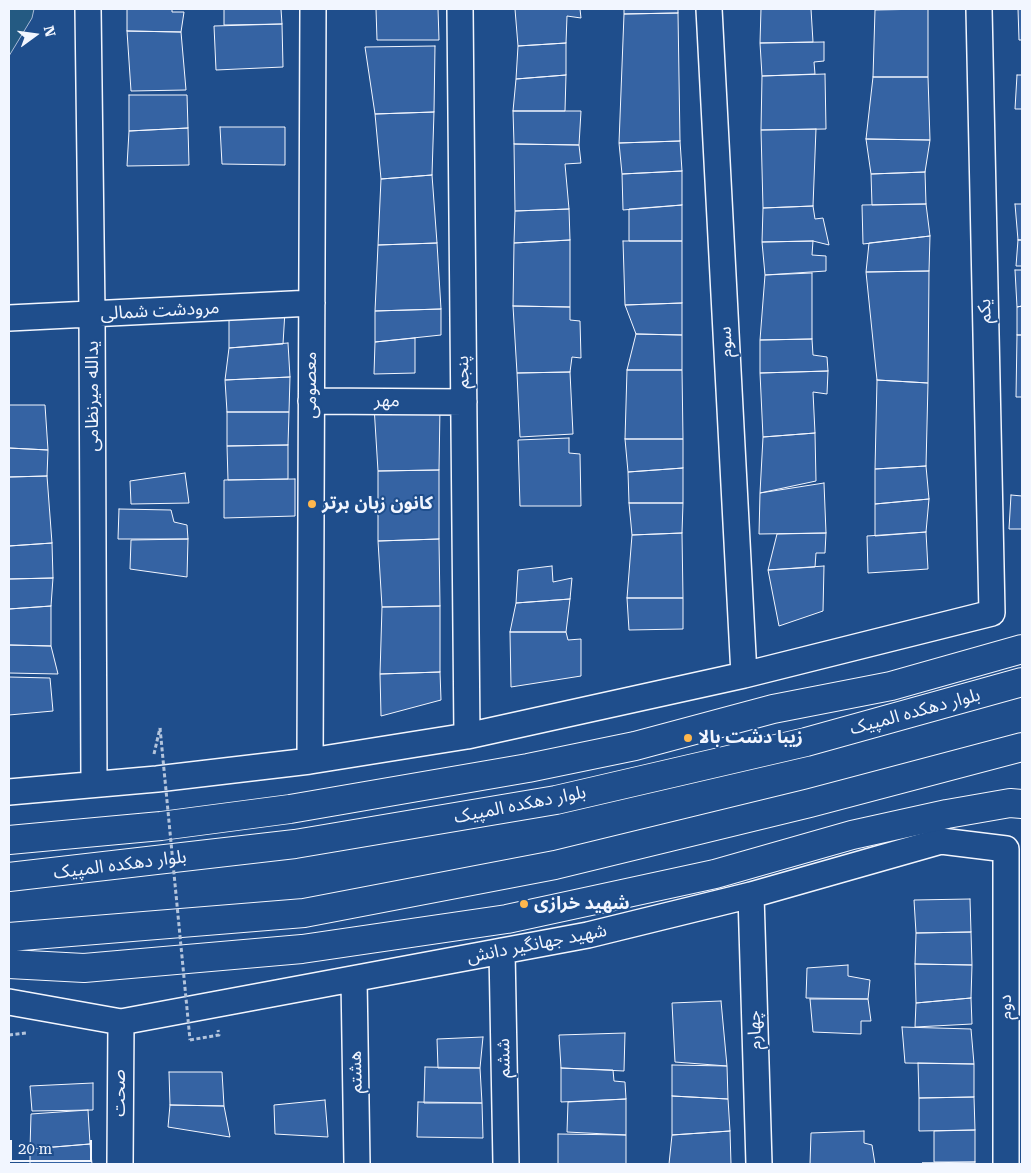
<!DOCTYPE html>
<html>
<head>
<meta charset="utf-8">
<style>
  body { margin:0 }
  #map { position:relative; width:1031px; height:1173px; overflow:hidden; background:#1f4e8c; font-family:"Roboto Serif",serif }
  canvas { display:block }
  .frame { position:absolute; inset:0; border:10px solid #f2f6ff; pointer-events:none }
  .north { position:absolute; left:10px; top:10px; width:50px; height:50px; -webkit-text-stroke:4px #1f4e8c; paint-order:stroke; rotate:76deg; font-size:14px; font-weight:700; line-height:20px; text-align:center; color:#f2f6ff }
  .north::after { content:''; display:block; margin:auto; width:18px; height:22px; background:#f2f6ff; clip-path:polygon(50% 0,100% 100%,50% 72%,0 100%) }
  .scale { position:absolute; left:10px; top:1140px; width:82px; height:22px; box-sizing:border-box; border:2px solid #f2f6ff; border-top:0; padding-left:6px; font-size:15px; line-height:18px; white-space:nowrap; color:#f2f6ff; -webkit-text-stroke:4px #1f4e8c; paint-order:stroke }
</style>
</head>
<body>
<div id="map">
<canvas width="1031" height="1173"></canvas>
<div class="frame"></div>
<div class="north">N</div>
<div class="scale">20 m</div>
</div>
<script>
const c = document.querySelector('canvas').getContext('2d');
c.lineJoin = 'round';
function fill(path, color) { c.fillStyle = color; c.fill(path, 'evenodd'); }
const toPath = rows => new Path2D(rows.map(r => 'M' + r).join(''));
function trace(path, color, width, dash) { c.strokeStyle = color; c.lineWidth = width; c.lineCap = dash ? 'butt' : 'round'; c.setLineDash(dash || []); c.stroke(path); }
function label(font, color, halo, rows, align = 'center') {
  c.font = font + ' "Roboto Serif","Noto Sans Arabic",serif'; c.lineWidth = 4; c.setLineDash([]); c.textBaseline = 'middle'; c.strokeStyle = halo; c.fillStyle = color; for (const [text, x, y, turn = 0] of rows) {
    c.save(); c.translate(x, y); c.rotate((+turn || 0) * Math.PI / 180); c.textAlign = isNaN(turn) ? turn : align; if (halo) c.strokeText(text, 0, 0); c.fillText(text, 0, 0); c.restore();
  }
}
const green = toPath([
  [9,9,34,9,32,18,9,56,9,9]
]);
fill(green, '#245a82');
trace(green, '#a8bbd7', 1);
const building = toPath([
  [127,9,172,9,172,12,184,12,181,32,127,31,127,9],
  [224,9,281,9,282,24,224,25,224,9],
  [376,9,438,9,439,40,377,40,376,9],
  [515,9,580,9,581,18,567,16,566,43,518,46,515,9],
  [624,9,678,9,678,13,624,14,624,9],
  [761,9,811,9,813,42,760,43,761,9],
  [928,9,928,77,873,77,875,10,928,9],
  [1018,9,1022,9,1022,40,1019,40,1018,9],
  [678,13,680,141,619,143,624,14,678,13],
  [282,24,283,67,216,70,214,26,282,24],
  [127,31,181,32,186,90,131,91,127,31],
  [824,42,824,61,814,62,815,74,762,76,760,43,824,42],
  [566,43,566,75,516,79,518,46,566,43],
  [435,46,434,112,375,114,365,47,435,46],
  [825,74,826,129,761,130,762,76,825,74],
  [566,75,565,111,513,111,516,79,566,75],
  [1017,75,1022,75,1022,109,1015,109,1017,75],
  [873,77,928,77,930,140,866,139,873,77],
  [129,95,187,95,188,128,129,131,129,95],
  [513,111,581,111,579,145,514,144,513,111],
  [434,112,432,175,381,179,375,114,434,112],
  [220,127,285,127,285,165,222,164,220,127],
  [188,128,189,165,127,166,129,131,188,128],
  [816,129,813,206,763,208,761,130,816,129],
  [866,139,930,140,925,172,871,174,866,139],
  [680,141,682,171,622,174,619,143,680,141],
  [514,144,579,145,581,163,565,164,569,209,515,211,514,144],
  [682,171,682,205,623,210,622,174,682,171],
  [925,172,926,204,872,205,871,174,925,172],
  [432,175,437,243,378,245,381,179,432,175],
  [926,204,930,236,863,244,862,205,926,204],
  [1015,204,1022,204,1022,240,1018,240,1015,204],
  [682,205,682,241,629,241,629,209,682,205],
  [813,206,815,219,823,218,829,245,813,241,762,242,763,208,813,206],
  [569,209,570,240,514,243,515,211,569,209],
  [930,236,929,271,866,272,869,243,930,236],
  [570,240,570,307,513,306,514,243,570,240],
  [1018,240,1022,240,1022,266,1016,266,1018,240],
  [623,241,682,241,682,303,625,305,623,241],
  [813,241,812,255,826,256,826,271,765,275,762,242,813,241],
  [437,243,441,309,375,311,378,245,437,243],
  [1015,270,1022,270,1022,306,1017,307,1015,270],
  [929,271,928,383,877,380,866,272,929,271],
  [812,273,812,339,760,340,765,275,812,273],
  [682,303,682,335,636,334,625,305,682,303],
  [513,306,570,307,570,320,580,321,581,358,572,357,570,372,517,373,513,306],
  [1022,306,1022,335,1017,335,1017,307,1022,306],
  [441,309,441,335,375,342,375,311,441,309],
  [285,311,283,344,229,348,229,313,285,311],
  [636,334,682,335,682,370,627,370,636,334],
  [1017,335,1022,335,1022,397,1016,397,1017,335],
  [415,338,415,373,374,374,375,342,415,338],
  [812,339,813,355,827,357,828,371,760,373,760,340,812,339],
  [288,343,290,377,225,380,229,348,288,343],
  [627,370,682,370,683,439,625,439,627,370],
  [828,371,827,394,813,392,815,433,763,437,760,373,828,371],
  [570,372,573,434,520,437,517,373,570,372],
  [290,377,289,412,227,412,225,380,290,377],
  [877,380,928,383,926,466,875,469,877,380],
  [9,405,45,405,48,450,9,448,9,405],
  [374,406,440,407,439,470,378,471,374,406],
  [227,412,289,412,288,445,227,446,227,412],
  [815,433,816,481,760,493,763,437,815,433],
  [569,438,569,453,580,454,581,506,520,506,518,440,569,438],
  [625,439,683,439,683,468,628,472,625,439],
  [288,445,288,479,228,480,227,446,288,445],
  [9,448,48,450,47,476,9,477,9,448],
  [926,466,929,499,875,504,875,469,926,466],
  [683,468,683,503,629,503,628,472,683,468],
  [439,470,439,539,378,541,378,471,439,470],
  [185,473,189,503,131,504,130,481,185,473],
  [47,476,52,543,9,546,9,477,47,476],
  [295,479,295,516,224,518,224,480,295,479],
  [824,483,826,533,759,534,760,493,824,483],
  [1011,495,1022,496,1022,529,1009,529,1011,495],
  [929,499,926,532,875,536,875,504,929,499],
  [629,503,683,503,682,533,632,535,629,503],
  [119,509,171,510,174,522,187,525,188,539,118,539,119,509],
  [926,532,928,569,868,573,867,536,926,532],
  [682,533,683,598,627,598,632,535,682,533],
  [826,533,825,553,816,553,815,567,768,570,777,534,826,533],
  [188,539,187,577,130,569,131,540,188,539],
  [439,539,440,606,382,607,378,541,439,539],
  [52,543,53,578,9,579,9,546,52,543],
  [552,566,553,582,572,578,570,599,516,603,518,570,552,566],
  [824,566,823,611,779,626,768,570,824,566],
  [53,578,51,606,9,609,9,579,53,578],
  [627,598,683,598,683,629,629,630,627,598],
  [570,599,566,632,510,632,516,603,570,599],
  [51,606,51,646,9,645,9,609,51,606],
  [440,606,440,672,380,674,382,607,440,606],
  [510,632,566,632,568,640,581,639,581,676,511,687,510,632],
  [9,645,51,646,58,674,9,673,9,645],
  [440,672,441,700,381,716,380,674,440,672],
  [9,677,50,678,53,711,9,715,9,677],
  [970,899,971,932,916,933,914,900,970,899],
  [971,932,972,965,915,964,916,933,971,932],
  [915,964,972,965,971,998,916,1003,915,964],
  [848,965,848,976,870,980,868,999,806,998,807,968,848,965],
  [971,998,972,1024,915,1027,916,1003,971,998],
  [810,999,868,999,871,1021,861,1021,861,1034,813,1032,810,999],
  [721,1001,727,1066,675,1062,672,1003,721,1001],
  [902,1027,971,1029,974,1064,905,1063,902,1027],
  [625,1033,624,1071,561,1068,559,1035,625,1033],
  [483,1037,480,1068,438,1068,437,1039,483,1037],
  [918,1063,974,1064,974,1097,919,1098,918,1063],
  [672,1065,727,1066,728,1099,672,1096,672,1065],
  [425,1067,480,1068,482,1103,424,1103,425,1067],
  [561,1068,613,1070,614,1081,625,1082,626,1099,561,1102,561,1068],
  [169,1072,222,1072,224,1106,170,1105,169,1072],
  [93,1083,93,1110,32,1111,30,1086,93,1083],
  [672,1096,728,1099,730,1131,672,1135,672,1096],
  [974,1097,975,1130,919,1131,919,1098,974,1097],
  [626,1099,626,1135,567,1132,568,1102,626,1099],
  [325,1100,328,1137,275,1134,274,1105,325,1100],
  [418,1102,482,1103,483,1138,417,1137,418,1102],
  [170,1105,224,1106,230,1137,168,1127,170,1105],
  [88,1110,90,1144,30,1149,31,1114,88,1110],
  [975,1130,975,1162,934,1162,934,1131,975,1130],
  [730,1131,731,1164,669,1164,672,1135,730,1131],
  [864,1131,864,1143,872,1145,875,1164,810,1164,811,1133,864,1131],
  [558,1134,626,1135,626,1164,558,1164,558,1134],
  [90,1144,92,1164,30,1164,30,1149,90,1144],
  [975,1162,975,1164,922,1163,975,1162]
]);
fill(building, '#3563a3');
trace(building, '#f2f6ff', 1);
const minor = toPath([
  [88,9,92,314,94,784],
  [460,9,467,736],
  [709,9,744,675],
  [9,318,312,303],
  [311,401,464,402],
  [310,761,313,9],
  [9,792,157,779,310,761,467,736,744,675,992,613,979,9],
  [751,895,759,1164],
  [502,951,506,1164],
  [354,979,357,1164],
  [9,1002,121,1022,588,935,751,895,941,841,1006,849,1006,1164],
  [120,1164,121,1022]
]);
const secondary = toPath([
  [9,840,161,826,290,809,528,768,635,746,773,709,891,686,1022,649],
  [9,877,295,844,556,800,806,742,1022,682],
  [9,937,304,913,555,865,810,803,1022,747],
  [9,964,84,968,302,949,507,919,715,874,852,835,947,814,1010,803,1022,804]
]);
trace(minor, '#f2f6ff', 28);
trace(secondary, '#f2f6ff', 30);
trace(toPath([
  [154,754,160,728],
  [9,1035,26,1033],
  [190,1040,219,1035,218,1030]
]), '#b3c4dc', 3, [4, 2.5]);
trace(minor, '#1f4e8c', 25);
trace(secondary, '#1f4e8c', 28);
trace(toPath([
  [160,728,190,1040]
]), '#b3c4dc', 3, [4, 2.5]);
for (const [x, y, r, color] of [
  [312,504,5,"#ffb74d"],
  [688,738,5,"#ffb74d"],
  [524,904,5,"#ffb74d"]
]) { const dot = new Path2D(); dot.arc(x, y, r, 0, 2 * Math.PI); c.fillStyle = color; c.fill(dot); trace(dot, '#1f4e8c', 2); }
label('18px', '#f2f6ff', '#1f4e8c', [
  ["مرودشت شمالی",160,311,-3],
  ["یکم",985,311,-91],
  ["سوم",726,342,-93],
  ["پنجم",463,372,-91],
  ["معصومی",311,385,-90],
  ["یدالله میرنظامی",93,396,-90],
  ["مهر",387,401,1],
  ["بلوار دهکده المپیک",915,712,-15],
  ["بلوار دهکده المپیک",520,805,-11],
  ["بلوار دهکده المپیک",120,865,-7],
  ["شهید جهانگیر دانش",537,944,-11],
  ["دوم",1006,1007,-90],
  ["چهارم",755,1030,-92],
  ["ششم",504,1058,-91],
  ["هشتم",356,1072,-91],
  ["صحت",120,1093,-90]
]);
label('bold 18px', '#f2f6ff', '#1f4e8c', [
  ["کانون زبان برتر",322,504],
  ["زیبا دشت بالا",698,738],
  ["شهید خرازی",534,904]
], 'left');
</script>
</body>
</html>
